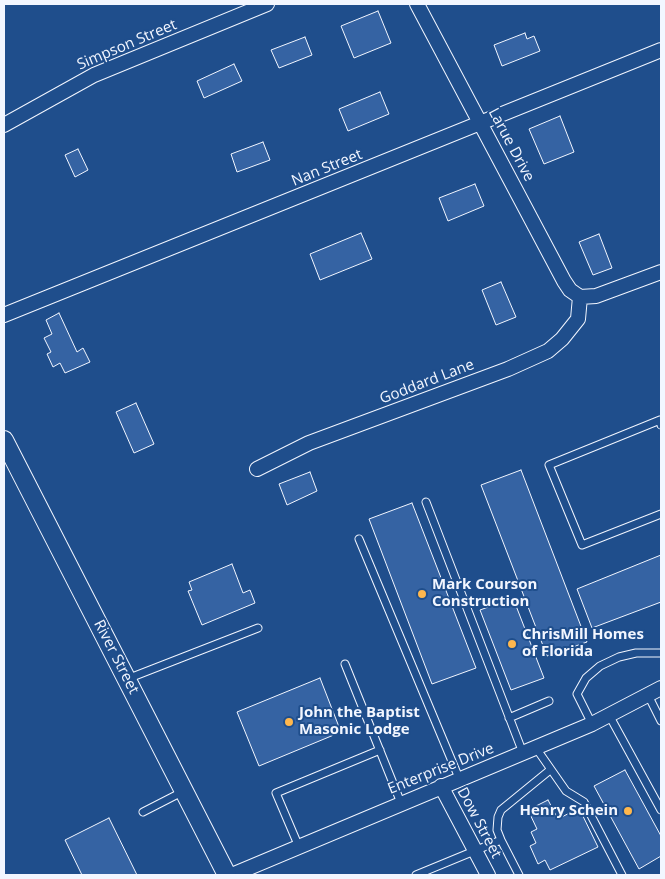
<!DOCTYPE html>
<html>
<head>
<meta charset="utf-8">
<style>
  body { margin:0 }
  #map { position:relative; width:665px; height:879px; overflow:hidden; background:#1f4e8c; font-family:"Open Sans",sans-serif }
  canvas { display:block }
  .frame { position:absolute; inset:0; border:5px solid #f2f6ff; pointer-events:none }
</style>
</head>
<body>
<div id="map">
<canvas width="665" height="879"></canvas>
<div class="frame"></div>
</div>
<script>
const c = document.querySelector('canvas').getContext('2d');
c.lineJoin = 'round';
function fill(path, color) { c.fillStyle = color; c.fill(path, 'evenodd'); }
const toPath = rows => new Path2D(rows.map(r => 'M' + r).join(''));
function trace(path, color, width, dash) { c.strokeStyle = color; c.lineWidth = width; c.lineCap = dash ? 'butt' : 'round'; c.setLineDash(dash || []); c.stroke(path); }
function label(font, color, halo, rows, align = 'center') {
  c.font = font + ' "Open Sans",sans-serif'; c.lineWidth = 4; c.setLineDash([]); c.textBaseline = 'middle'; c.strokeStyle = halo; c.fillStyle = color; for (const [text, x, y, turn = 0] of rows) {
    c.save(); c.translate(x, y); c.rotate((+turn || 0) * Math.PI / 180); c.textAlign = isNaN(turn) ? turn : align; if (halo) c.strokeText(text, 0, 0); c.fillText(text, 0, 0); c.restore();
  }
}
const building = toPath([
  [378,11,391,43,354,58,341,26,378,11],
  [525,33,527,39,534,36,540,51,502,66,494,45,525,33],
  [305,37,312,55,279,68,271,50,305,37],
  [234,64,242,81,204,98,197,81,234,64],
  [380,92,389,114,348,131,339,109,380,92],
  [560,116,574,152,544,164,529,129,560,116],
  [263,142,270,160,237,172,231,154,263,142],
  [78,149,88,170,75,177,65,155,78,149],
  [475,184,484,206,448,221,439,198,475,184],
  [361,233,372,259,320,280,310,254,361,233],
  [599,234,612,268,593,275,579,242,599,234],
  [501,282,516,317,496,325,482,290,501,282],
  [59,313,77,352,83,348,90,362,65,373,60,363,53,367,47,354,51,352,44,338,52,334,46,320,59,313],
  [136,403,154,444,134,453,116,412,136,403],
  [521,470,587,642,547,656,481,485,521,470],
  [310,472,317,491,287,505,279,484,310,472],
  [412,503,476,668,432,684,369,519,412,503],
  [661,555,661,602,592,628,577,589,661,555],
  [232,564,243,593,250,590,255,603,202,625,188,591,192,590,189,582,232,564],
  [513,598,544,678,511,690,480,610,513,598],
  [320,678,341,732,259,766,237,712,320,678],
  [625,770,661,836,661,856,639,869,594,786,625,770],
  [548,800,558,819,579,808,598,847,550,870,545,860,538,864,530,846,536,843,531,832,537,829,528,810,548,800],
  [109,818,137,875,82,875,65,840,109,818]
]);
fill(building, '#3563a3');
trace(building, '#f2f6ff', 1);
const service = toPath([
  [661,425,660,420,549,465,582,545,661,514],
  [426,502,523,753],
  [359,539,459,778],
  [345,664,401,803],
  [127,679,258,628],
  [648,695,661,721],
  [609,715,661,810],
  [509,718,549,701],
  [592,724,577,694,586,678,600,666,619,657,636,653,661,653],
  [536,748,566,791,584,802,622,875],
  [143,812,184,791],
  [299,847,276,793,380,750],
  [416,875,501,840],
  [519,875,501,840,497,830,498,817,501,810,550,770]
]);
const minor = toPath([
  [417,4,564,281,570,290,580,297],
  [4,125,94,75,267,4],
  [580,297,596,296,661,272],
  [4,315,661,50],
  [257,469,309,443,508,369,548,351,562,339,578,319,580,297],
  [441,786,488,875],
  [232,875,592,724,661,688]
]);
const tertiary = toPath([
  [4,440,227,875]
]);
trace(service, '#f2f6ff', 9);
trace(minor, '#f2f6ff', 16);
trace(tertiary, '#f2f6ff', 20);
trace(service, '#1f4e8c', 7);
trace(minor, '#1f4e8c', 14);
trace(tertiary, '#1f4e8c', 18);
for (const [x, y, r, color] of [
  [422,594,5,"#ffb74d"],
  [512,644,5,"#ffb74d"],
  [289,722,5,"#ffb74d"],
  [628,811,5,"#ffb74d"]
]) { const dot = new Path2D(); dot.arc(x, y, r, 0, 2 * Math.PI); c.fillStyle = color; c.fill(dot); trace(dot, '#1f4e8c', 2); }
label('15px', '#f2f6ff', '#1f4e8c', [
  ["Simpson Street",127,45,-23],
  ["Larue Drive",511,145,62],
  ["Nan Street",327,168,-22],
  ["Goddard Lane",427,382,-21],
  ["River Street",116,657,63],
  ["Enterprise Drive",441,769,-22],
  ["Dow Street",479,823,62]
]);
label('bold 15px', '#f2f6ff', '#1f4e8c', [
  ["Mark Courson",432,585],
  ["Construction",432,602],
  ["ChrisMill Homes",522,635],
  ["of Florida",522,652],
  ["John the Baptist",299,713],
  ["Masonic Lodge",299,730],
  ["Henry Schein",618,811,"right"]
], 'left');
</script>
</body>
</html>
